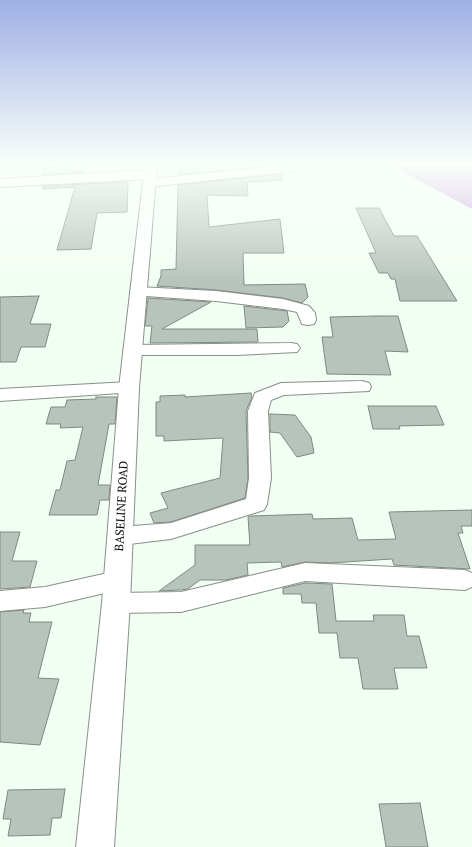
<!DOCTYPE html>
<html>
<head>
<meta charset="utf-8">
<style>
  body { margin:0 }
  canvas { display:block; background:#f2fef4 }
</style>
</head>
<body>
<canvas width="472" height="847"></canvas>
<script>
const c = document.querySelector('canvas').getContext('2d');
c.lineJoin = 'round';
function fill(path, color) { c.fillStyle = color; c.fill(path, 'evenodd'); }
const toPath = rows => new Path2D(rows.map(r => 'M' + r).join(''));
function trace(path, color, width, dash) { c.strokeStyle = color; c.lineWidth = width; c.lineCap = dash ? 'butt' : 'round'; c.setLineDash(dash || []); c.stroke(path); }
function label(font, color, halo, rows, align = 'center') {
  c.font = font + ' "PT Serif",serif'; c.lineWidth = 3; c.setLineDash([]); c.textBaseline = 'middle'; c.strokeStyle = halo; c.fillStyle = color; for (const [text, x, y, turn = 0] of rows) {
    c.save(); c.translate(x, y); c.rotate((+turn || 0) * Math.PI / 180); c.textAlign = isNaN(turn) ? turn : align; if (halo) c.strokeText(text, 0, 0); c.fillText(text, 0, 0); c.restore();
  }
}
fill(toPath([
  [388,164,466,164,472,167,472,209]
]), '#d0a7e1');
const building = toPath([
  [188,164,278,164,278,165,179,175,179,169,188,169,188,164],
  [44,166,85,172,44,175,44,166],
  [281,174,283,180,247,182,248,196,207,195,209,227,280,219,284,253,243,253,244,285,305,284,308,297,302,303,283,298,216,290,157,286,161,276,161,270,176,269,178,185,281,174],
  [128,182,127,212,97,213,91,249,57,250,75,187,43,189,43,186,128,182],
  [356,208,379,208,394,236,417,236,457,301,400,301,395,279,391,279,388,273,379,273,369,253,376,253,356,208],
  [39,296,30,324,51,324,45,347,21,347,16,362,0,362,0,297,39,296],
  [148,298,211,302,162,329,257,329,258,342,150,343,152,326,145,326,148,298],
  [244,306,287,311,289,321,283,327,246,328,244,306],
  [376,316,398,316,408,352,385,351,391,375,327,374,322,337,333,337,330,317,376,316],
  [251,393,252,397,246,411,248,478,245,498,171,522,154,523,150,513,168,508,161,493,220,478,223,438,164,441,164,436,156,436,156,402,160,402,160,396,185,395,185,397,251,393],
  [96,397,117,397,115,424,109,424,98,485,110,485,109,500,100,500,97,515,49,515,56,490,60,490,67,461,75,460,83,427,60,428,61,424,46,424,51,407,65,407,67,400,96,399,96,397],
  [368,406,436,406,444,425,399,426,400,429,373,429,368,406],
  [270,414,295,415,311,437,314,453,297,457,280,433,270,432,270,414],
  [472,510,472,526,461,526,463,533,458,533,470,569,394,565,392,559,330,563,305,562,282,567,281,562,247,563,248,575,226,580,200,580,188,589,181,590,159,591,195,565,195,545,250,545,248,517,251,516,312,514,313,519,352,518,358,540,396,539,389,512,472,510],
  [0,532,20,532,12,561,37,561,30,587,0,589,0,532],
  [305,583,332,584,336,621,374,621,373,615,404,615,407,636,419,636,427,668,394,668,398,689,363,689,358,658,340,658,337,633,319,633,316,603,302,603,301,594,283,594,283,588,305,583],
  [24,610,23,613,31,613,29,622,52,622,38,678,59,679,40,745,0,742,0,612,24,610],
  [65,789,61,818,52,818,50,835,8,836,11,819,3,819,8,790,65,789],
  [420,803,428,847,386,847,379,804,420,803]
]);
fill(building, '#b8c4bb');
trace(building, '#7e8980', 1);
const minor = toPath([
  [290,165,296,169,294,171,149,187,143,183,149,179,290,165],
  [138,287,216,291,283,299,309,306,315,313,316,320,314,324,308,325,302,324,297,312,283,309,216,301,132,295,130,292,132,289,138,287],
  [291,343,297,344,300,348,297,352,237,355,132,355,126,354,123,350,126,346,132,345,291,343],
  [362,381,369,383,371,387,369,391,284,395,271,400,268,411,271,478,267,504,264,510,171,539,121,545,113,542,109,536,113,530,121,527,171,523,246,499,249,478,248,411,255,393,281,383,362,381],
  [129,382,136,384,138,388,136,392,0,401,0,389,129,382],
  [305,563,465,570,472,573,472,587,465,590,305,581,181,612,116,613,107,610,103,603,107,596,116,593,181,592,305,563],
  [117,571,126,574,130,581,126,588,45,607,0,611,0,591,45,587,117,571]
]);
const tertiary = toPath([
  [126,171,150,171,155,172,157,175,155,178,150,179,0,187,0,179,126,171]
]);
const primary = toPath([
  [145,164,157,164,139,388,130,603,114,847,76,847,102,603,119,388,145,164]
]);
trace(minor, '#869188', 2);
trace(tertiary, '#869188', 2);
trace(primary, '#869188', 2);
fill(minor, '#fff');
fill(tertiary, '#fff');
fill(primary, '#fff');
const sky = c.createLinearGradient(0, 0, 0, 283);
sky.addColorStop(0, '#9eafe5');
sky.addColorStop(0.58, '#f9fffa');
sky.addColorStop(1, '#f9fffa00');
c.fillStyle = sky;
c.fillRect(0, 0, 472, 283);
label('12px', '#0b0f0c', '#fff', [
  ["BASELINE ROAD",122,506,-87]
]);
</script>
</body>
</html>
